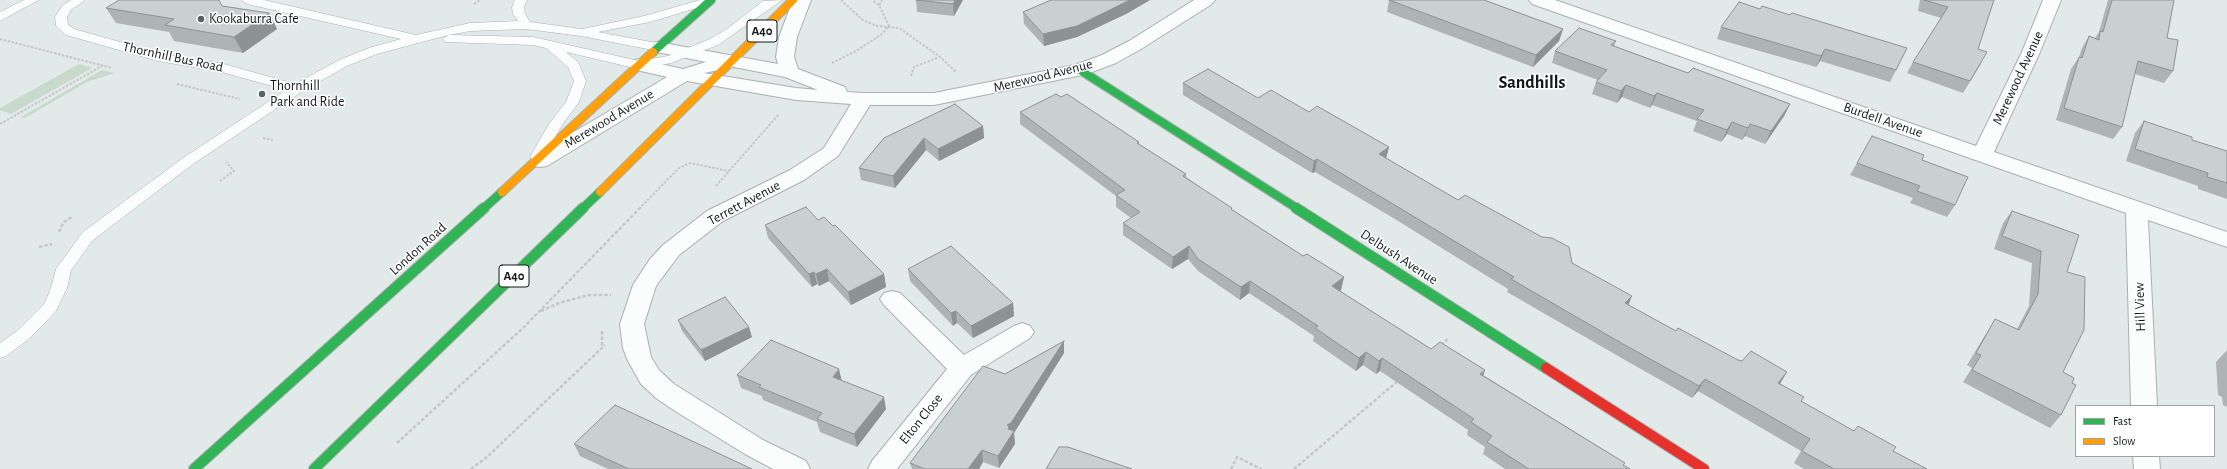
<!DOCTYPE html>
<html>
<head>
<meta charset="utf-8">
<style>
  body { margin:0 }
  #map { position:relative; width:2227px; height:469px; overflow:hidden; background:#e2eae9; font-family:"Alegreya Sans",sans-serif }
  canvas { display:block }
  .legend { position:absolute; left:2075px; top:405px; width:140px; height:52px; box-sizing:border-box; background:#fff; border:1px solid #a1a3a3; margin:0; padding:5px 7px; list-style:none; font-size:12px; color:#131818 }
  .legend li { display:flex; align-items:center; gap:8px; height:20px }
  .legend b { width:20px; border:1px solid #a1a3a3 }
</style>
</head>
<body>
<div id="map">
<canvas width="2227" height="469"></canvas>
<ul class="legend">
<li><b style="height:5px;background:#30b455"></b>Fast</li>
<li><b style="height:5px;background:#ff9f0a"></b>Slow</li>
</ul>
</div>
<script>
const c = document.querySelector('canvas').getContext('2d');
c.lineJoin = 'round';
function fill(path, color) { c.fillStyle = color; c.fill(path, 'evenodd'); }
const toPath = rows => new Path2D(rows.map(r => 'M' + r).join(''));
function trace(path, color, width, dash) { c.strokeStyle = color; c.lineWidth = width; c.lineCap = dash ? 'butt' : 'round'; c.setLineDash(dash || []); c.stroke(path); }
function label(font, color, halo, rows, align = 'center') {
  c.font = font + ' "Alegreya Sans",sans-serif'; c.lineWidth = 3; c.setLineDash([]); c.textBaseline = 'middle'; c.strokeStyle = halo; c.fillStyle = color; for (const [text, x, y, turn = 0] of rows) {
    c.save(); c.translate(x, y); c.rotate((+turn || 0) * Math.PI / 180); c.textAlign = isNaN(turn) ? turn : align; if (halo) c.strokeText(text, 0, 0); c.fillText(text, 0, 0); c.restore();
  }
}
fill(toPath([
  [79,64,92,68,11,114,0,110,0,108],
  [102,70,115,73,87,82,25,118,21,117]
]), '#c7dacb');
const lane = toPath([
  [24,0,39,0,0,21,0,12,24,0],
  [71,0,85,0,71,10,67,17,68,25,74,29,163,54,224,64,295,84,339,60,369,48,401,39,247,4,241,0,264,0,416,35,470,23,518,21,513,14,512,7,515,0,527,0,524,7,525,14,530,22,582,29,644,16,700,0,714,0,713,3,650,22,598,32,662,44,664,47,658,51,581,36,526,29,470,31,449,35,533,37,639,61,668,56,710,39,727,29,763,1,782,0,718,45,671,63,639,69,566,52,578,62,586,81,579,102,562,125,542,160,537,161,530,157,549,124,566,102,574,81,568,67,546,48,533,45,445,42,443,39,448,35,377,54,347,66,301,92,193,164,93,240,71,270,67,288,56,311,29,339,6,356,0,358,0,343,17,331,44,304,51,288,56,269,83,232,183,158,286,90,222,72,158,61,66,35,56,26,55,17,63,5,71,0]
]);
const street = toPath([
  [793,0,811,0,797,37,794,57,798,69,845,87,847,92,864,93,934,93,1075,65,1102,55,1129,41,1194,0,1215,0,1212,4,1141,49,1116,63,1087,74,934,105,870,105,838,156,804,180,723,221,679,255,656,286,644,324,651,357,659,370,674,384,763,440,806,461,810,469,773,469,745,454,675,411,656,398,641,384,627,359,623,348,620,324,633,285,650,259,663,245,707,211,790,170,824,148,851,104,796,100,687,81,547,166,540,167,533,166,530,161,533,156,667,77,632,69,630,65,632,61,639,59,683,69,706,62,652,51,649,47,652,43,658,42,778,64,776,57,779,37,793,0],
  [734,67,785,77,818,90,796,88,704,73,734,67],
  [1529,0,1555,0,1976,146,2022,52,2043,0,2061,0,2040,52,1994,152,2227,232,2227,247,2148,220,2157,406,2131,406,2126,213,1532,4,1529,0],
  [892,291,900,293,964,355,1014,326,1022,323,1030,326,1034,332,1030,338,971,375,897,469,868,469,872,461,947,369,884,305,880,299,884,293,892,291],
  [2133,456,2159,456,2160,469,2134,469,2133,456]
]);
const fastFar1 = toPath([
  [653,52,711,0],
  [1080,70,1298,209],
  [483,209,502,192],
  [582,209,600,192]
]);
const fast = toPath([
  [1296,208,1546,368],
  [194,469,484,208],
  [314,469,583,208]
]);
const slow = toPath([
  [502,192,653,52],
  [600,192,793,0]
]);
const jam = toPath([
  [1546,368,1704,469]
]);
trace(lane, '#a9b0af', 1);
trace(street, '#a9b0af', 2);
trace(fastFar1, '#a9b0af', 10);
trace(fast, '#a9b0af', 12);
trace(slow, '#a9b0af', 10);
trace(jam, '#a9b0af', 12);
trace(toPath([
  [841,0,863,20,877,26,899,28,939,56,956,72],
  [474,4,480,0],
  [879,5,882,0],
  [0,39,112,68],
  [832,63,856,51,882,34,889,26,879,5,872,0],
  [911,76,914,67,939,57],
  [177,84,240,99],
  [0,124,102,66],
  [263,138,273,140],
  [220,181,234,171,226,162],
  [716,186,779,114],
  [639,209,679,168,690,163,729,171]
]), '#c4c7c7', 2, [2.5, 1.5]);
trace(toPath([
  [59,232,63,223,73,216],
  [39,247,52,244],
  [541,311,559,303,589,295,611,295],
  [602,331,602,348],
  [1441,345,1449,338],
  [397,443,523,328,640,208],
  [471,469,487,457,605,345],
  [1231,469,1237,457,1261,469],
  [1294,469,1399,380]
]), '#c4c7c7', 2.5, [3.5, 2]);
fill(lane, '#fbfcfc');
fill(street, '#fbfcfc');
trace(fastFar1, '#30b455', 8);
trace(fast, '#30b455', 10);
trace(slow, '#ff9f0a', 8);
trace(jam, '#e5322d', 10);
fill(toPath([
  [916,0,963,0,954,16,917,12],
  [1051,0,1150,0,1126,14,1077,37,1044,46,1024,24,1023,12],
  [1389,0,1563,29,1559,41,1533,67,1387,12],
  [1920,0,1994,0,1978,49,1981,64,1963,93,1907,73,1913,62,1941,18,1918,11],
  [2108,0,2174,0,2167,38,2173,71,2164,83,2135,74,2122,127,2113,139,2056,120,2071,69,2079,57,2082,48,2089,36,2095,38,2099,32],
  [222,6,269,13,277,29,243,53,174,41,169,32,116,23,106,8],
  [1790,15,1907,48,1890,82,1820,61,1816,67,1717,39,1721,27],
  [1616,41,1614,46,1688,73,1790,104,1784,116,1765,144,1745,136,1742,140,1727,134,1721,142,1693,131,1697,121,1652,105,1650,108,1622,97,1617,103,1592,94,1596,82,1598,80,1552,63,1555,51],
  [1183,83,1258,98,1309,112,1389,147,1386,158,1458,200,1572,263,1628,305,1676,331,1781,384,1801,402,1854,431,1893,451,1927,469,1804,469,1794,463,1801,451,1698,391,1692,398,1618,356,1507,292,1508,289,1390,216,1315,172,1312,173,1183,95],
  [1061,97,1139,142,1139,144,1186,174,1186,177,1232,210,1303,256,1344,277,1341,290,1340,291,1431,349,1483,375,1625,463,1624,465,1630,469,1505,469,1483,454,1485,447,1467,435,1468,430,1380,371,1376,374,1363,365,1356,371,1313,341,1314,336,1249,293,1240,300,1198,271,1188,259,1172,269,1123,235,1123,223,1131,218,1116,207,1116,196,1020,124,1020,112],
  [2144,121,2192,140,2227,151,2227,199,2198,189,2198,186,2126,161,2135,133],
  [983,126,984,138,939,161,926,150,895,188,861,180,859,168,884,138],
  [1922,160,1955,205,1947,217,1910,203,1913,198,1850,175,1857,163],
  [2012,211,2067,272,2063,372,2072,383,2061,415,2050,428,1963,382,1972,368,1967,365,1987,332,1995,319,2017,329,2029,306,2032,263,1994,249,2003,223],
  [818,220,833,226,884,274,886,287,851,305,829,281,819,286,817,284,812,287,768,238,765,225],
  [908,269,1013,303,1014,316,973,338,957,323,953,326,910,281],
  [678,320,752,337,705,361,682,331],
  [2227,350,2227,407,2223,405,2222,397,2218,395,2216,362],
  [1064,353,1014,433,1015,444,999,468,983,462,979,469,912,469,910,463,1005,374],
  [737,375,842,381,886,409,857,447,820,432,817,422,763,400,762,396,741,388],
  [574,444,752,469,608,469,580,456]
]), '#aeb3b3');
fill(toPath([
  [955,0,963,0,954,16,953,4],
  [1130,0,1150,0,1126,14,1077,37,1044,46,1043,34],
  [269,13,277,29,243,53,234,37],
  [1563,29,1559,41,1533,67,1536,55],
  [1825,49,1820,61,1816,67,1821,56],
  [1626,85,1622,97,1617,103,1621,91],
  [1657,93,1652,105,1650,108,1654,96],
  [1790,104,1784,116,1765,144,1771,131],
  [1732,122,1727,134,1721,142,1727,130],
  [1750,124,1745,136,1742,140],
  [983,126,984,138,939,161,938,149],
  [924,138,926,150,895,188,893,176],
  [1389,147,1386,159,1379,154],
  [1317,159,1315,172,1312,173,1314,161],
  [1189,246,1188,259,1172,269,1173,257],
  [827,269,829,281,819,286,816,274],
  [814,272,817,284,812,287,809,274],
  [884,274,886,287,851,305,848,292],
  [1344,277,1341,290,1330,298,1332,286],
  [1250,281,1249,293,1240,300,1241,287],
  [1632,296,1627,309,1625,303],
  [1013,303,1014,316,973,338,971,326],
  [956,311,957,323,953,326,951,313],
  [749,327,752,337,705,361,701,350],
  [1064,341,1064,353,1014,433,1015,444,999,468,998,456,1007,425],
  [1366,352,1363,365,1356,371,1359,358],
  [1382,358,1380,371,1376,374,1379,361],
  [839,369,842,382,833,377],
  [1485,370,1481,382,1480,374],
  [1787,372,1780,384,1778,383],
  [1705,379,1698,391,1692,398,1699,386],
  [884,397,886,409,857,447,854,434],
  [982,450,983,462,979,469,968,469]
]), '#8d9292');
const building = toPath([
  [119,0,219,0,222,6,269,13,234,37,165,25,174,19,106,8,119,0],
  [916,0,955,0,953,4,916,0],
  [1051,0,1130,0,1077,26,1043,34,1023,12,1051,0],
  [1389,0,1484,0,1563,29,1536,55,1389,0],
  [1924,0,1994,0,1978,49,1987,52,1970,81,1913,62,1948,7,1924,0],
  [2112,0,2174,0,2167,38,2178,40,2173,71,2138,61,2122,127,2064,108,2079,57,2082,58,2089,36,2099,40,2100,31,2103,32,2112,0],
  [1739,2,1760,9,1762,6,1790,15,1792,13,1907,48,1896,70,1825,49,1821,56,1721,27,1739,2],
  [1579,28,1616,41,1611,45,1649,59,1688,73,1693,68,1790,104,1771,131,1750,124,1748,128,1732,122,1727,130,1697,119,1704,110,1657,93,1654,96,1626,85,1621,91,1596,82,1607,70,1555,51,1579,28],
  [1208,69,1258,98,1271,90,1309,112,1317,106,1389,147,1379,154,1458,200,1465,195,1542,237,1552,238,1569,247,1572,263,1632,296,1625,303,1676,331,1678,328,1738,360,1742,361,1751,351,1787,372,1778,383,1804,397,1801,401,1854,431,1858,426,1896,447,1893,451,1927,469,1834,469,1802,451,1810,439,1705,379,1699,386,1623,344,1511,279,1514,277,1393,204,1317,159,1314,161,1183,83,1208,69],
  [1056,94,1061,97,1067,94,1139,142,1137,143,1186,174,1183,176,1232,208,1231,209,1303,256,1307,254,1344,277,1332,286,1431,349,1440,342,1485,370,1480,374,1625,463,1623,465,1630,469,1529,469,1487,442,1492,436,1471,422,1474,419,1382,358,1379,361,1366,352,1359,358,1315,328,1318,326,1250,281,1241,287,1198,259,1189,246,1173,257,1123,223,1140,212,1116,195,1125,190,1020,112,1056,94],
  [955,104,983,126,938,149,924,138,893,176,859,168,884,138,955,104],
  [2144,121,2192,137,2192,140,2227,151,2227,183,2207,177,2208,173,2135,149,2144,121],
  [1872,136,1924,155,1922,160,1968,177,1955,205,1917,191,1920,186,1857,163,1872,136],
  [806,207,818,220,824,217,833,226,835,225,884,274,848,292,827,269,816,274,814,272,809,274,765,225,806,207],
  [2012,211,2079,235,2067,272,2085,277,2084,330,2063,372,2074,378,2072,383,2076,385,2061,415,1972,370,1981,355,1976,353,1995,319,2019,330,2038,294,2041,251,2002,236,2012,211],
  [951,246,1013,303,971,326,956,311,951,313,908,269,951,246],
  [725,297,749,327,701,350,678,320,725,297],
  [771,340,839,369,833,377,884,397,854,434,817,419,822,413,759,387,761,385,737,375,771,340],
  [1064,341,1011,423,1007,425,1009,426,1008,429,1014,431,998,456,982,450,968,469,925,469,910,463,983,366,1005,374,1064,341],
  [615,405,752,469,629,469,574,444,615,405],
  [1059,447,1068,447,1132,469,1046,469,1059,447]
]);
fill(building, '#cad0d0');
trace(building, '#8d9292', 1);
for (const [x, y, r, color] of [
  [201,19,4,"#5b6261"],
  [262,94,4,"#5b6261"]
]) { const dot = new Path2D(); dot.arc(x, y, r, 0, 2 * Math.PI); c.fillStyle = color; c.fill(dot); trace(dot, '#fff', 1.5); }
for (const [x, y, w] of [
  [762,31,30],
  [514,276,30]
]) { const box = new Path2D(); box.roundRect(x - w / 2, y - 11, w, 22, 3); c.fillStyle = '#fff'; c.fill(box); trace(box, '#131818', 1); }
label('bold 13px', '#131818', null, [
  ["A40",762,31],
  ["A40",514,276]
]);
label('14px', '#131818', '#fff', [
  ["Kookaburra Cafe",209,19],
  ["Thornhill",270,86],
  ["Park and Ride",270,102]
], 'left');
label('14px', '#131818', '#fff', [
  ["Thornhill Bus Road",173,57,12],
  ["Merewood Avenue",1043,76,-14],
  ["Merewood Avenue",2018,78,-65],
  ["Merewood Avenue",609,119,-31],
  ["Burdell Avenue",1883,120,19],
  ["Terrett Avenue",744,203,-28],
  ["London Road",418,249,-42],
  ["Delbush Avenue",1399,257,33],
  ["Hill View",2140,307,-92],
  ["Elton Close",921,419,-51]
]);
label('bold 18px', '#131818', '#fff', [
  ["Sandhills",1532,83]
]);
</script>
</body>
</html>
